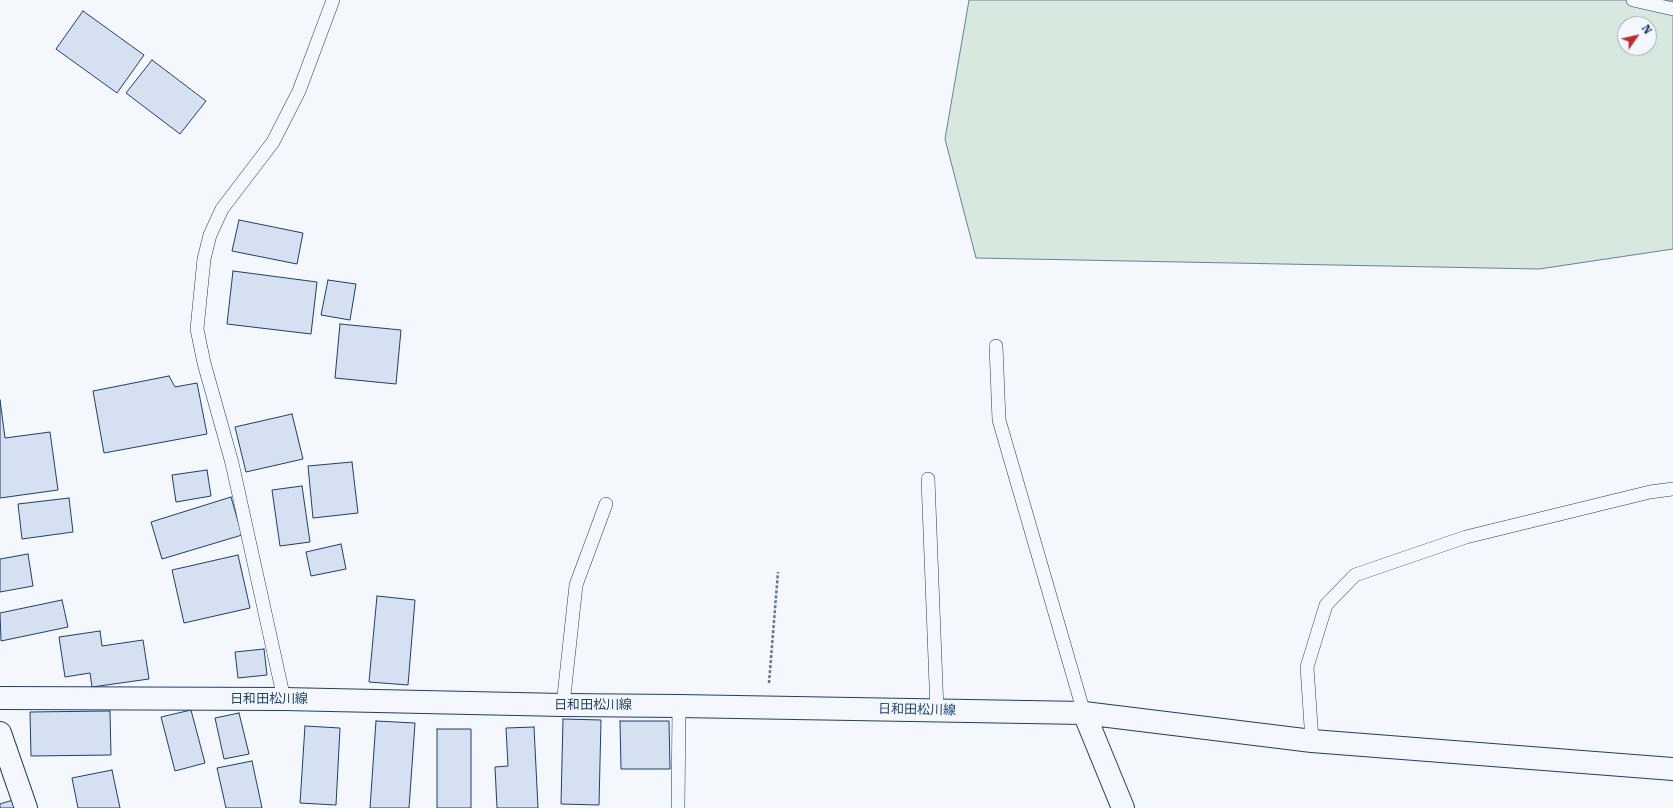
<!DOCTYPE html>
<html>
<head>
<meta charset="utf-8">
<style>
  body { margin:0 }
  #map { position:relative; width:1673px; height:808px; overflow:hidden; background:#f4f7fb; font-family:"Roboto Serif",serif }
  canvas { display:block }
  .north { position:absolute; left:1617px; top:16px; width:40px; height:40px; box-sizing:border-box; background:#f4f7fb; border:1px solid #9eadc5; border-radius:50%; rotate:56deg; font-size:11px; font-weight:700; line-height:16px; text-align:center; color:#1d3f73 }
  .north::after { content:''; display:block; margin:auto; width:14px; height:18px; background:#c62828; clip-path:polygon(50% 0,100% 100%,50% 72%,0 100%) }
</style>
</head>
<body>
<div id="map">
<canvas width="1673" height="808"></canvas>
<div class="north">N</div>
</div>
<script>
const c = document.querySelector('canvas').getContext('2d');
c.lineJoin = 'round';
function fill(path, color) { c.fillStyle = color; c.fill(path, 'evenodd'); }
const toPath = rows => new Path2D(rows.map(r => 'M' + r).join(''));
function trace(path, color, width, dash) { c.strokeStyle = color; c.lineWidth = width; c.lineCap = dash ? 'butt' : 'round'; c.setLineDash(dash || []); c.stroke(path); }
function label(font, color, halo, rows, align = 'center') {
  c.font = font + ' "Roboto Serif","Noto Sans JP",serif'; c.lineWidth = 3; c.setLineDash([]); c.textBaseline = 'middle'; c.strokeStyle = halo; c.fillStyle = color; for (const [text, x, y, turn = 0] of rows) {
    c.save(); c.translate(x, y); c.rotate((+turn || 0) * Math.PI / 180); c.textAlign = isNaN(turn) ? turn : align; if (halo) c.strokeText(text, 0, 0); c.fillText(text, 0, 0); c.restore();
  }
}
const green = toPath([
  [969,0,1673,0,1673,249,1539,269,976,258,945,139,969,0],
  [1625,24,1649,24,1649,48,1625,48,1625,24]
]);
fill(green, '#d7e8df');
trace(green, '#687fa3', 1);
const building = toPath([
  [83,11,144,55,117,93,56,49,83,11],
  [152,60,206,101,180,134,126,93,152,60],
  [239,220,303,233,297,264,232,251,239,220],
  [233,271,317,282,311,334,227,324,233,271],
  [328,280,356,284,350,320,321,315,328,280],
  [340,324,401,330,396,384,335,378,340,324],
  [169,376,175,387,197,383,207,434,104,453,93,391,169,376],
  [0,400,5,438,50,432,58,490,0,498,0,400],
  [292,414,303,459,246,472,235,427,292,414],
  [352,462,358,513,313,518,308,466,352,462],
  [207,470,211,496,176,502,172,475,207,470],
  [302,486,310,542,280,546,272,490,302,486],
  [231,497,242,535,162,559,151,522,231,497],
  [69,498,73,532,22,539,18,504,69,498],
  [341,544,346,569,311,576,306,552,341,544],
  [28,554,33,586,0,592,0,559,28,554],
  [238,555,250,608,184,623,172,570,238,555],
  [377,596,415,600,408,685,369,682,377,596],
  [62,600,68,627,1,641,0,613,62,600],
  [100,631,102,646,143,640,149,679,92,687,90,673,65,677,59,637,100,631],
  [264,649,267,675,238,678,235,652,264,649],
  [191,710,205,763,175,771,161,717,191,710],
  [110,711,111,755,31,756,30,712,110,711],
  [239,713,249,754,224,759,215,718,239,713],
  [563,719,601,720,599,805,561,804,563,719],
  [376,721,415,723,409,808,370,808,376,721],
  [620,721,669,721,670,769,621,769,620,721],
  [305,726,340,728,336,805,300,803,305,726],
  [534,727,538,808,497,808,495,767,508,766,506,728,534,727],
  [437,729,471,729,471,808,437,808,437,729],
  [252,761,262,808,226,808,217,768,252,761],
  [112,770,120,808,78,808,72,778,112,770],
  [13,800,15,808,0,808,0,804,13,800]
]);
fill(building, '#d5e0f0');
trace(building, '#1d3f73', 1);
const lane = toPath([
  [1633,0,1673,9],
  [996,346,999,420,1084,713],
  [928,479,937,711],
  [284,699,232,463,204,363,197,329,204,259,210,235,222,209,273,142,299,91,333,0],
  [563,705,576,585,606,504],
  [1312,741,1307,667,1326,605,1355,575,1466,537,1650,492,1673,489],
  [678,808,679,706]
]);
const secondary = toPath([
  [0,698,284,699,563,705,679,706,1084,713,1312,741,1673,769],
  [1084,713,1123,808],
  [0,733,26,808]
]);
trace(lane, '#1d3f73', 14);
trace(secondary, '#1d3f73', 24);
trace(toPath([
  [769,683,778,572]
]), '#5e769c', 2.5, [3, 2]);
trace(lane, '#f4f7fb', 13);
trace(secondary, '#f4f7fb', 22);
label('13px', '#1d3f73', '#f4f7fb', [
  ["日和田松川線",269,699],
  ["日和田松川線",593,705],
  ["日和田松川線",917,710,1]
]);
</script>
</body>
</html>
